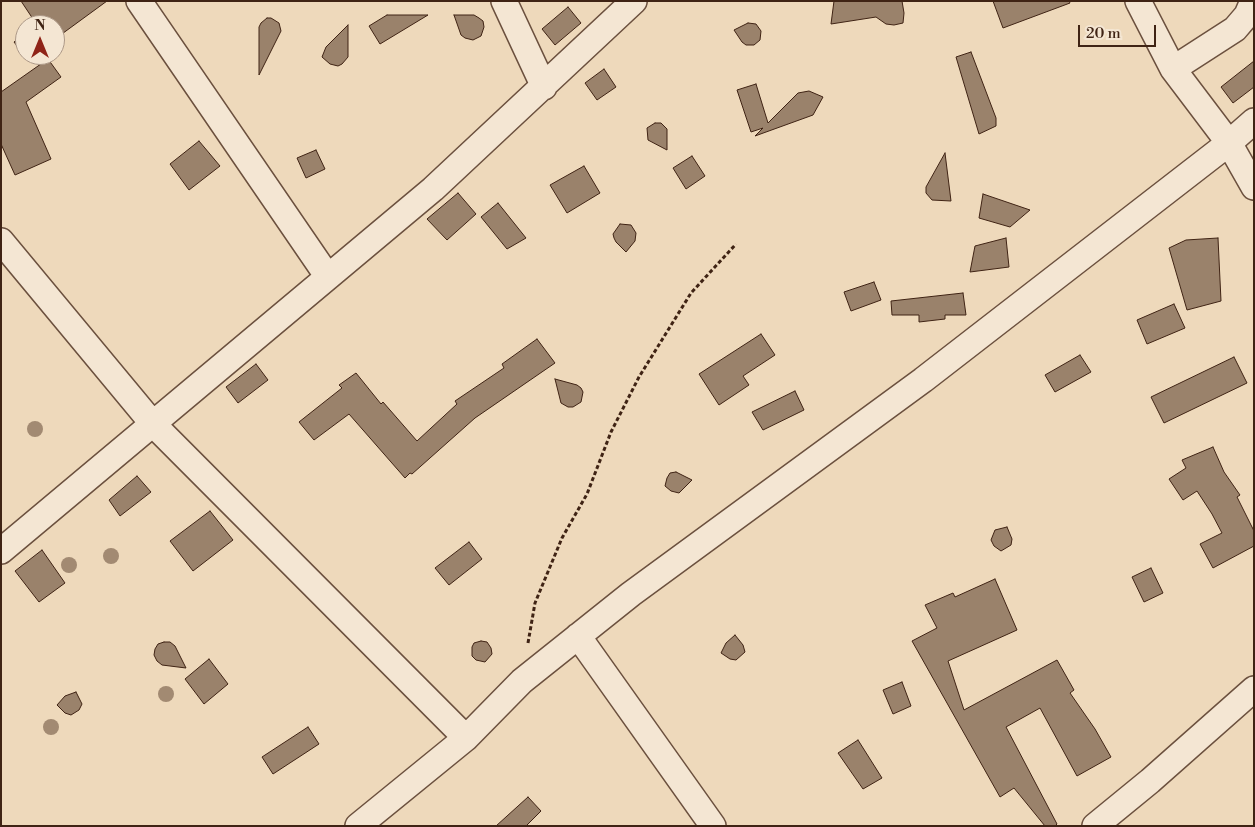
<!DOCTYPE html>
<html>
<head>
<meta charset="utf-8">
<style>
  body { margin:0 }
  #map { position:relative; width:1255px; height:827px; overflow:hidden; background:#eed9bb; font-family:"Libre Bodoni",serif }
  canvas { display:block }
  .frame { position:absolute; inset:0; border:2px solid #3f2314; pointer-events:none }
  .north { position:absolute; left:15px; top:15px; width:50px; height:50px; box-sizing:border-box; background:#f4e6d3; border:1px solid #ac9887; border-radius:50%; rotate:0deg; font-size:14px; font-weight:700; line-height:20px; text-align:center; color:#3f2314 }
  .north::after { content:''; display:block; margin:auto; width:18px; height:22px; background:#8f2418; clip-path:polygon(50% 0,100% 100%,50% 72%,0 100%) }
  .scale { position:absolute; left:1078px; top:25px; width:78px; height:22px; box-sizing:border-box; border:2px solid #3f2314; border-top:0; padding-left:6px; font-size:15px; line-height:18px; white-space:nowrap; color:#3f2314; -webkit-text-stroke:4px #f4e6d3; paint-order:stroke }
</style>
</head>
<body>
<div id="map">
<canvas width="1255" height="827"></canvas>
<div class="frame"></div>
<div class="north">N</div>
<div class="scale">20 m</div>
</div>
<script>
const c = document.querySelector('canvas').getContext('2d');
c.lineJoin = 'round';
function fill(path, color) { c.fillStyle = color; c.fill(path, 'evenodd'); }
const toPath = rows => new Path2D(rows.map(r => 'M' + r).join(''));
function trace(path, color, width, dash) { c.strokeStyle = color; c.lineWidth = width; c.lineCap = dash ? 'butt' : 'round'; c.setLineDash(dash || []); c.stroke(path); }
const building = toPath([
  [21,1,107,1,55,39,55,25,37,25,21,1],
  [834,1,902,1,904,13,903,23,894,25,886,24,876,17,831,24,834,1],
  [993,1,1069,1,1070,3,1003,28,993,1],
  [568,7,581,23,555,45,542,29,568,7],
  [387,15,428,15,380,44,369,26,387,15],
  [454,15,474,15,479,18,483,21,484,27,481,36,473,40,465,38,461,35,454,15],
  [267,18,271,18,279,23,281,31,259,75,259,27,261,23,267,18],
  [748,23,756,24,761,31,760,40,754,45,746,45,742,42,734,30,748,23],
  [348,25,348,57,342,64,338,66,330,64,322,57,326,47,348,25],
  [25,34,25,55,32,55,27,59,14,42,25,34],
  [971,52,996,118,996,126,979,134,956,57,971,52],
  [48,59,61,77,26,102,51,159,15,175,1,144,1,92,48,59],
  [1254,61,1254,87,1233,103,1221,87,1254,61],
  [604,69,616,87,597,100,585,83,604,69],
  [756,84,768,123,798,93,809,91,823,97,813,115,755,136,763,128,751,132,737,90,756,84],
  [655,123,661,123,667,129,667,150,648,140,647,128,655,123],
  [199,141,220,166,189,190,170,164,199,141],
  [316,150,325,169,306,178,297,158,316,150],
  [945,153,951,201,932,200,926,193,926,187,945,153],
  [692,156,705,176,686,189,673,168,692,156],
  [584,166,600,193,567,213,550,185,584,166],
  [458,193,476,214,447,240,427,219,458,193],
  [983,194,1030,210,1010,227,979,218,983,194],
  [498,203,526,238,507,249,481,217,498,203],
  [620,224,631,225,636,233,635,241,626,252,616,242,614,238,613,234,620,224],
  [1006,238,1009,267,970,272,975,246,1006,238],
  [1218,238,1221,301,1187,310,1169,248,1186,240,1218,238],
  [874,282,881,300,851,311,844,292,874,282],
  [963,293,966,315,945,315,945,319,919,322,919,315,892,315,891,301,963,293],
  [1174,304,1185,328,1147,344,1137,320,1174,304],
  [761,334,775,355,743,376,749,385,719,405,699,374,761,334],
  [537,339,555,363,475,418,412,474,410,473,405,478,349,414,314,440,299,422,342,388,339,385,356,373,381,404,383,402,417,441,457,404,455,401,504,368,502,364,537,339],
  [1080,355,1091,372,1055,392,1045,375,1080,355],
  [1234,357,1247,383,1164,423,1151,397,1234,357],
  [256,364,268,380,238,403,226,387,256,364],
  [555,379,577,385,581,388,583,392,581,402,573,407,568,407,561,403,555,379],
  [795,391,804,410,763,430,752,412,795,391],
  [1213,447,1224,472,1240,495,1237,497,1254,531,1254,546,1213,568,1200,544,1222,533,1212,514,1197,491,1183,500,1169,479,1186,468,1182,460,1213,447],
  [676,472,692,480,679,493,671,491,665,486,667,478,670,473,676,472],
  [137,476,151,492,120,516,109,500,137,476],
  [210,511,233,540,193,571,170,541,210,511],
  [1007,527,1012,539,1011,545,1001,551,994,546,991,540,995,530,1007,527],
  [469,542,482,559,449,585,435,568,469,542],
  [42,550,65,583,39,602,15,571,42,550],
  [1151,568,1163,593,1144,602,1132,577,1151,568],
  [995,579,1017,630,948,661,964,710,1057,660,1074,690,1070,693,1095,729,1111,757,1077,776,1040,708,1006,727,1057,824,1055,826,1045,826,1014,788,1000,797,912,641,937,628,925,605,953,593,955,597,995,579],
  [735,635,743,645,745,652,736,660,730,659,721,653,726,643,735,635],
  [481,641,487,642,491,648,492,654,485,662,476,660,472,656,472,647,474,643,481,641],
  [164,642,170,642,175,646,186,668,162,665,157,661,154,655,155,649,158,644,164,642],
  [209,659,228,684,204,704,185,679,209,659],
  [902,682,911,706,893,714,883,690,902,682],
  [76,692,82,704,79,710,71,715,65,713,57,705,65,696,76,692],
  [308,727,319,744,273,774,262,757,308,727],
  [858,740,882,778,863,789,838,753,858,740],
  [528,797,541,811,526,826,496,826,528,797]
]);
fill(building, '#9a826b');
trace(building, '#3f2314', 1);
const street = toPath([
  [139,1,328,277],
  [504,1,544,87],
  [1138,1,1173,69,1229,143,1254,187],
  [1173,69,1235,29,1247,15,1253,1],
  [1,241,153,424,466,738],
  [1,551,433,189,634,1],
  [578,636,713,826],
  [358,826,466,738,522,681,631,594,923,380,1229,143,1254,121],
  [1095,826,1150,781,1254,689]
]);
trace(street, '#6b503e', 28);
trace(toPath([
  [528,643,535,603,562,538,587,494,611,432,639,377,691,293,736,244]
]), '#3f2314', 3, [4, 2.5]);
trace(street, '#f4e6d3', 25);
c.fillStyle = '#a28a72';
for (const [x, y] of [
  [35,429],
  [111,556],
  [69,565],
  [166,694],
  [51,727]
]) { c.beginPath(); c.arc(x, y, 8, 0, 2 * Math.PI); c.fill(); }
</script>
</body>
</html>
